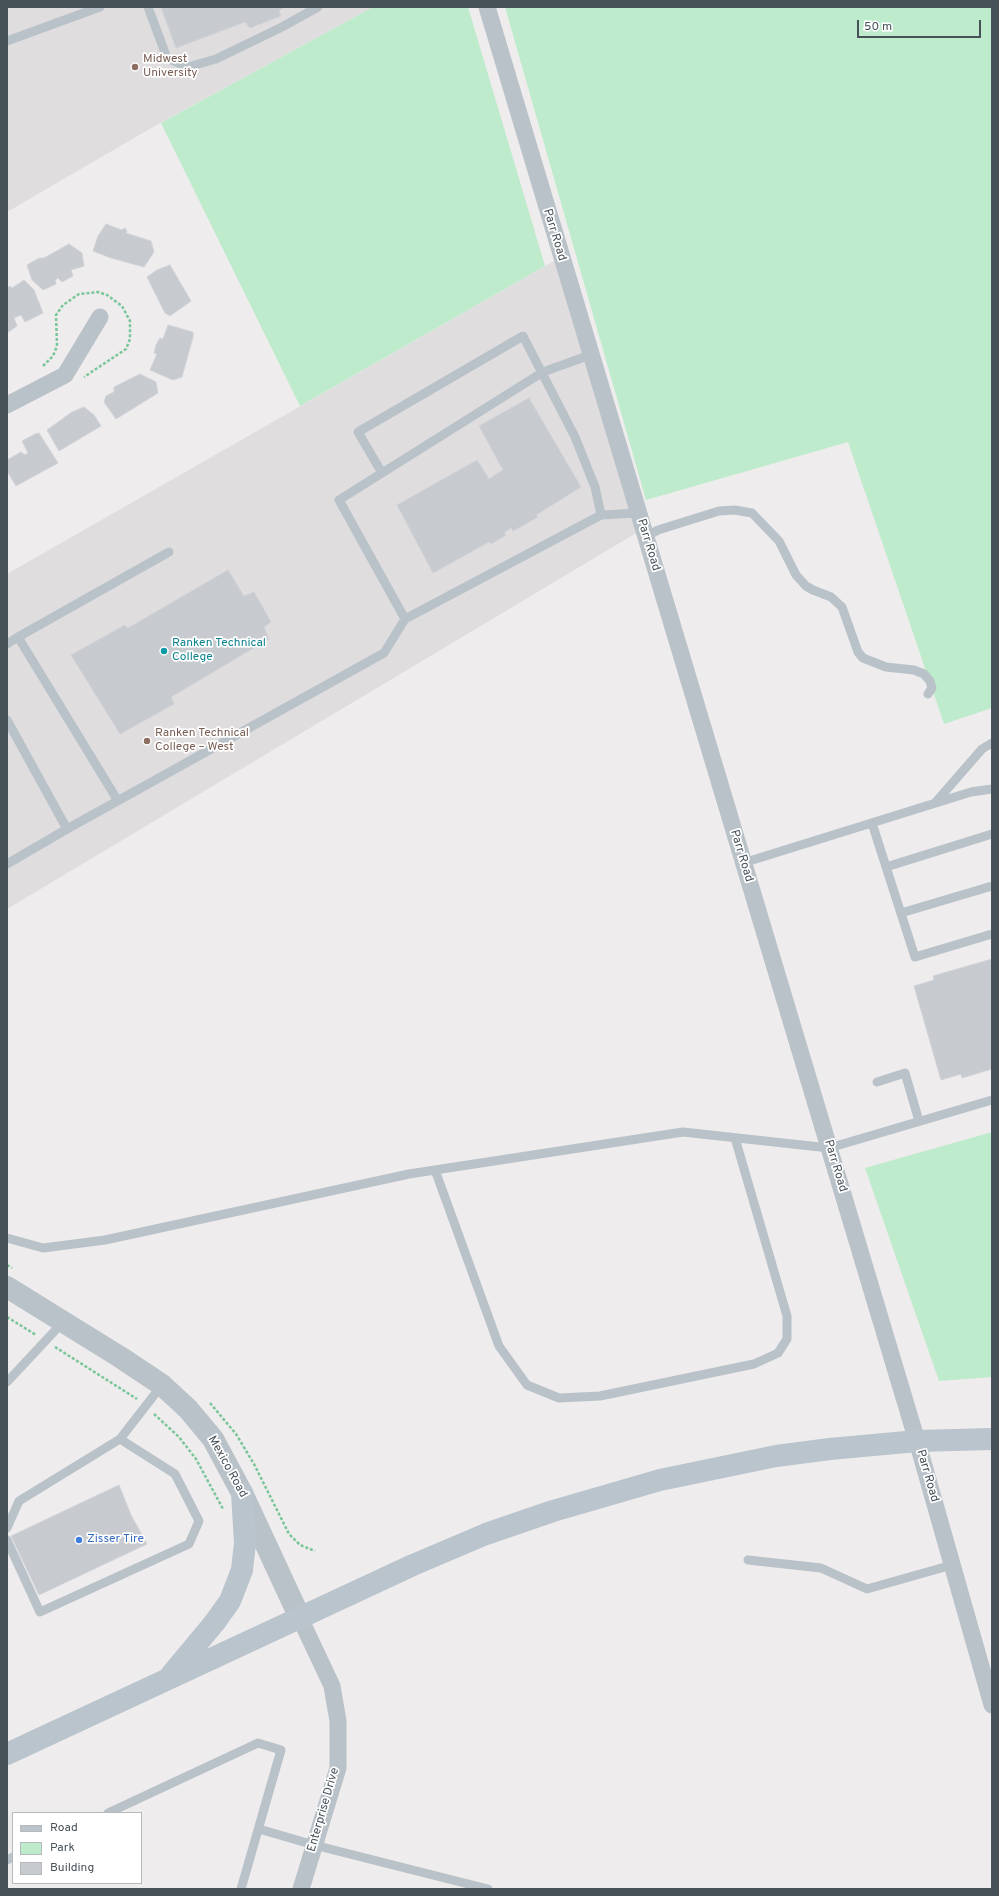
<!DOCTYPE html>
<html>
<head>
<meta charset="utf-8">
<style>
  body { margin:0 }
  #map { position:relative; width:999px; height:1896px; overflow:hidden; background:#efeced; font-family:Overpass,sans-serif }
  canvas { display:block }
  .frame { position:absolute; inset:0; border:8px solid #465158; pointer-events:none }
  .legend { position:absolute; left:12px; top:1812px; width:130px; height:72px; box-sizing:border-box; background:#fff; border:1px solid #b5b9bc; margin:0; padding:5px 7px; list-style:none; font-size:12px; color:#465158 }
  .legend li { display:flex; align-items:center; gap:8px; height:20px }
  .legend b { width:20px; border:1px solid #b5b9bc }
  .scale { position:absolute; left:857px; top:20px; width:124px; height:18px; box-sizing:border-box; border:2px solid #465158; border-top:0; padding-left:5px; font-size:12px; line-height:14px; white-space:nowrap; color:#465158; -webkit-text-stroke:3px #fff; paint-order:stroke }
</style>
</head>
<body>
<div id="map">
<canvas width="999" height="1896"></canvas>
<div class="frame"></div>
<ul class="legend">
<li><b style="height:5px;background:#b9c4cd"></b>Road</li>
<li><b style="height:11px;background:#bdebcb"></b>Park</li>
<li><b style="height:11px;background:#c7cacf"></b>Building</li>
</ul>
<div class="scale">50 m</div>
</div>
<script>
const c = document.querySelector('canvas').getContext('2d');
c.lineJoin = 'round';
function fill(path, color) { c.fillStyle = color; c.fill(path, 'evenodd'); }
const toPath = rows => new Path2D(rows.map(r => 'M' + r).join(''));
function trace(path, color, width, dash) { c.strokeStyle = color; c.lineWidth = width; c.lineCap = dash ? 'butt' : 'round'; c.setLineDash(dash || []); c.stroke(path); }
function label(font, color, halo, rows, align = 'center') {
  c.font = font + ' Overpass,sans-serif'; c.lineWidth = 3.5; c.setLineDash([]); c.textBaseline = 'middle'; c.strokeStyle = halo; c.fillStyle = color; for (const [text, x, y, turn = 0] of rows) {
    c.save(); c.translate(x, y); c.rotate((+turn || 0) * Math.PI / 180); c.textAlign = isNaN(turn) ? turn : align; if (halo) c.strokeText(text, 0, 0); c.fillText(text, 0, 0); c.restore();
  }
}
fill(toPath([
  [7,7,373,7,153,127,7,212],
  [561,257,643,529,7,909,7,574]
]), '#e0ddde');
fill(toPath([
  [373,7,468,7,545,266,300,406,161,123],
  [505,7,992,7,992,708,944,724,848,442,646,500],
  [992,1132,992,1377,939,1381,865,1168]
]), '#bdebcb');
const building = toPath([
  [161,7,286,7,279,10,281,16,250,28,245,22,176,48,161,7],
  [106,224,122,230,125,228,127,231,126,233,151,241,154,252,144,267,111,258,93,251,98,236,106,224],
  [69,244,82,253,84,266,71,270,73,276,62,282,58,278,55,280,56,284,43,290,32,280,27,265,39,258,44,258,69,244],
  [170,265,191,301,170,316,165,313,147,277,157,270,170,265],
  [24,280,34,290,43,313,25,322,21,315,14,318,17,326,7,333,7,288,10,286,12,288,24,280],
  [168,325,193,332,193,337,182,377,173,380,150,370,157,354,154,353,156,345,160,338,163,339,168,325],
  [140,374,156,382,158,393,116,419,104,402,106,396,114,392,114,387,140,374],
  [529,398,581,487,536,515,538,517,513,531,511,528,504,533,506,535,491,544,489,542,433,573,397,505,477,460,489,479,503,470,479,426,529,398],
  [84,407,94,415,101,426,59,451,47,430,72,412,84,407],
  [39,433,58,463,16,486,7,471,7,460,21,452,25,455,28,453,22,441,35,434,39,433],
  [228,570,244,596,254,592,271,622,264,627,269,639,171,697,174,704,120,734,71,655,125,625,128,628,228,570],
  [992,959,992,1069,962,1078,961,1074,941,1080,914,986,934,980,933,976,992,959],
  [119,1485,131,1515,147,1544,39,1595,11,1536,119,1485]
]);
fill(building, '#c7cacf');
trace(building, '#d1d3d8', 1);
trace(toPath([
  [43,366,53,356,57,346,56,315,63,305,79,294,98,292,107,295,122,306,130,321,130,339,126,349,84,377],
  [7,1265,12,1268],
  [7,1317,36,1335],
  [55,1347,137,1399],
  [210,1403,236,1434,254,1464,289,1534,300,1545,315,1551],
  [154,1414,179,1437,196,1459,223,1509]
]), '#78c699', 2.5, [3, 2]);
trace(toPath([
  [148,7,167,58,188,67,216,59,282,27,318,7],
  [7,41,100,7],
  [590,355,543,372,339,500,405,619,601,515,638,513],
  [382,473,358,432,523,336,575,437,595,487,601,515],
  [645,537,658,530,719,511,735,510,752,513,779,541,796,575,806,586,813,590,831,597,842,607,858,652,863,658,886,667,914,670,924,674,930,681,932,688,928,694],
  [18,637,169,552],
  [7,644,18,637,118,801],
  [7,720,67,829],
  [935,803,982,749,992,743],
  [872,823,915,957,992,934],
  [743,863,971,792,992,789],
  [7,864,67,829,384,653,405,619],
  [886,867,992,834],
  [901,913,992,886],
  [877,1082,905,1073,919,1121],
  [435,1170,499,1346,527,1385,559,1398,600,1396,754,1364,778,1353,787,1339,787,1316,735,1138],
  [7,1238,43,1248,105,1240,409,1174,683,1132,829,1148,992,1100],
  [7,1382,63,1322],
  [7,1528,19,1501,120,1439,162,1385],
  [7,1540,40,1612,189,1544,199,1521,175,1474,120,1439],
  [748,1560,821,1568,867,1589,952,1565],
  [108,1813,258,1743,281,1750,241,1889],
  [259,1829,314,1845,488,1889],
  [7,1860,13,1857]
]), '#b9c2c8', 9);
trace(toPath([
  [487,7,917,1441,992,1705],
  [7,405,65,375,100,317],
  [300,1618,332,1686,338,1721,338,1768,301,1889]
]), '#b9c2c8', 17);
trace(toPath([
  [7,1287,120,1357,162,1385,188,1409,213,1439,242,1493,300,1618]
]), '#b9c2c8', 22);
trace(toPath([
  [171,1675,215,1622,230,1601,242,1570,245,1543,242,1493],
  [7,1754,413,1565,486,1534,553,1511,660,1480,776,1456,830,1449,917,1441,992,1439]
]), '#b9c4cd', 22);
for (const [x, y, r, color] of [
  [135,67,4,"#8d6e63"],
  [164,651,4,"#0f9aa8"],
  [147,741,4,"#8d6e63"],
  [79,1540,4,"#3f7fe0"]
]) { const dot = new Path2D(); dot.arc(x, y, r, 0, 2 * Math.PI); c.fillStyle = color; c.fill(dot); trace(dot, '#fff', 1.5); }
label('12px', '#785e54', '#fff', [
  ["Midwest",143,60],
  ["University",143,74],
  ["Ranken Technical",155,734],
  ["College – West",155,748]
], 'left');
label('12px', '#465158', '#fff', [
  ["Parr Road",554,235,73],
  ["Parr Road",648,545,73],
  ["Parr Road",741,856,73],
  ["Parr Road",835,1166,73],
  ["Mexico Road",227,1467,61],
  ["Parr Road",927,1476,74],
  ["Enterprise Drive",324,1810,-74]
]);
label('12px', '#0d838f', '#fff', [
  ["Ranken Technical",172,644],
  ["College",172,658]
], 'left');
label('12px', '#366cbe', '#fff', [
  ["Zisser Tire",87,1540]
], 'left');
</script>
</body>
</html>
